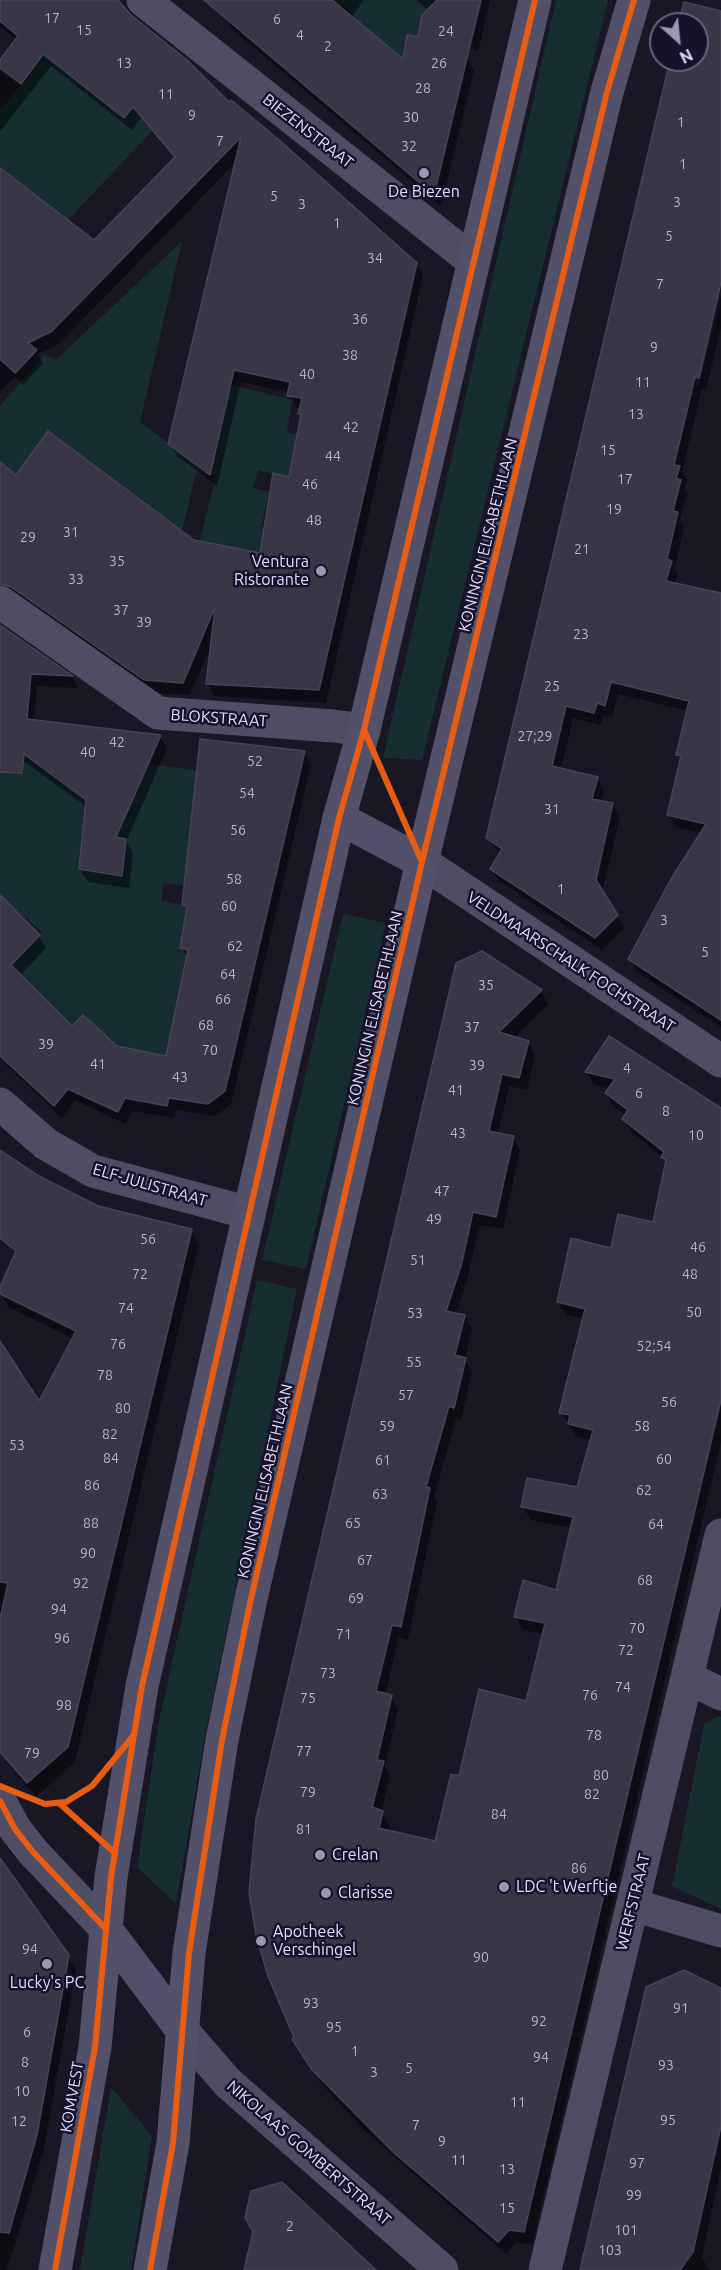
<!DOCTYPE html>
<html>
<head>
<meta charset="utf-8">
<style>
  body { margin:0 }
  #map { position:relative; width:721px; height:2270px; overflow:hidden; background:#1a1724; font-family:Ubuntu,sans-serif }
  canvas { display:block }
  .north { position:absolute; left:649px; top:12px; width:60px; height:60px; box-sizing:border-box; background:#171229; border:2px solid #68637e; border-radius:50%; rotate:153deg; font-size:16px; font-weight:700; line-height:24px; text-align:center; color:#e1dcfd }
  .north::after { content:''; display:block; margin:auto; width:21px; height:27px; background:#9b97b1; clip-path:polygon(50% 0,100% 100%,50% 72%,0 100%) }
</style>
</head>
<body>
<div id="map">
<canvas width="721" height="2270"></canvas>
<div class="north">N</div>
</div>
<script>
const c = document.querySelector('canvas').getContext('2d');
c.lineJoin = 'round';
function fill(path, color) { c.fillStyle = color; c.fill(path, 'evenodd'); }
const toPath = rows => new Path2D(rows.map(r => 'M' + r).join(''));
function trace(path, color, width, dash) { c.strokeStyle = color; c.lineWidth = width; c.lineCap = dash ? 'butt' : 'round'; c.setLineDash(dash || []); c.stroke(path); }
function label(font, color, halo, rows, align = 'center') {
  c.font = font + ' Ubuntu,sans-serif'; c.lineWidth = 5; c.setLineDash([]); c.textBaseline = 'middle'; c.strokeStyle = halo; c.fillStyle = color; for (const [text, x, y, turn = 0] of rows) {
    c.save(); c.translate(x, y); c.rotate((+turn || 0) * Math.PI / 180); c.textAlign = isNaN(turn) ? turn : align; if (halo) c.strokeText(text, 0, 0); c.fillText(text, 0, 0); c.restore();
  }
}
fill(toPath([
  [320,0,437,0,422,15,418,37,408,35,409,70,330,66,363,26,342,4,337,12],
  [556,0,608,0,422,760,383,758],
  [46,51,71,76,124,118,133,108,153,130,68,220,0,168,0,111],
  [182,241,140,422,196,464,217,447,224,415,210,411,219,382,292,400,287,432,298,434,289,477,258,470,253,488,269,492,261,527,268,529,260,553,247,550,245,559,198,548,216,476,196,472,182,531,49,431,14,477,0,462,0,406,44,355,56,360],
  [0,737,71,789,110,782,135,795,149,764,202,771,193,801,188,848,192,887,164,883,161,901,211,910,188,950,185,964,205,968,192,1019,174,1015,171,1031,189,1034,183,1059,111,1044,83,1015,68,1031,51,1005,23,977,6,971,42,932,9,904,0,914],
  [343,914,386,923,306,1269,262,1260],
  [257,1280,297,1289,205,1736,176,1904,137,1867,159,1721],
  [719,1716,721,1717,721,1909,672,1886,704,1724],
  [111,2087,152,2136,135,2245,131,2270,80,2270]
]), '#162e30');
fill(toPath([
  [0,0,106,0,122,12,125,8,229,104,416,263,423,276,326,703,215,696,208,684,212,644,190,695,153,693,0,597,0,464,16,477,193,542,261,554,290,478,302,418,301,409,296,408,290,393,241,382,217,486,177,456,170,443,237,161,59,344,38,354,43,363,23,385,15,377,0,391,0,170,94,242,176,159,141,118,132,130,51,66,0,132,0,63,17,40,0,27],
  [239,0,364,0,351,18,404,62,467,57,474,70,441,206,232,29,225,17],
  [416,0,490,0,478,52],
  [721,12,721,283,696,385,699,385,721,295,721,328,706,390,702,388,682,472,687,480,684,488,687,494,680,520,684,526,675,568,678,574,675,584,721,595,721,1027,637,972,630,959,702,833,676,827,669,815,681,761,678,754,688,711,618,694,612,717,603,715,601,725,573,718,561,769,597,778,604,791,601,802,613,805,620,817,602,893,624,928,602,950,499,881,491,869,501,854,488,838,671,60,697,60,697,24,680,24],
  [0,627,72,677,78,688,37,686,34,722,160,736,167,748,126,842,133,853,129,888,88,882,80,869,87,807,0,744],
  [304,752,311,765,231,1104,216,1116,176,1110,174,1118,132,1111,125,1124,75,1100,62,1118,0,1059,0,913,39,936,46,948,20,976,72,1028,116,1047,167,1057,188,959,182,948,187,911,183,904],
  [458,964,541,991,548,1004,514,1038,528,1042,535,1055,527,1090,509,1086,498,1134,513,1137,520,1150,503,1229,480,1225,467,1279,456,1315,464,1316,472,1329,465,1359,472,1372,461,1420,456,1419,434,1497,437,1502,408,1640,399,1637,385,1695,391,1696,398,1709,385,1767,390,1776,381,1812,390,1826,389,1832,437,1843,460,1778,528,1703,544,1634,523,1630,516,1617,557,1591,572,1528,531,1520,523,1507,578,1488,592,1440,577,1437,561,1412,584,1319,566,1315,558,1302,612,1250,654,1224,667,1164,663,1157,631,1132,624,1119,626,1115,614,1106,606,1093,610,1089,594,1085,587,1072,609,1038,721,1110,721,1442,532,2245,517,2242,506,2254,367,2133,321,2083,301,2052,286,2018,257,1934],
  [98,1208,191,1230,199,1245,75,1762,36,1797,0,1754,0,1369,39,1404,73,1339,8,1307,0,1291],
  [0,1861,76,1970,44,2149,7,2270,0,2270],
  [721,1990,721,2168,702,2257,709,2270,581,2270]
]), '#0007');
const building = toPath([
  [0,0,118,0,131,15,187,60,229,102,231,100,278,139,417,263,319,690,206,684,215,607,183,683,144,680,11,587,0,584,0,462,16,475,48,431,194,540,260,553,273,473,289,477,301,414,298,414,302,398,287,396,290,382,234,370,210,475,168,444,241,137,52,331,28,343,37,350,15,373,0,359,0,168,94,240,175,157,133,107,124,118,43,54,21,84,0,68,0,60,18,36,0,21,0,0],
  [204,0,332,0,403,59,407,35,418,37,422,15,437,0,481,0,434,195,204,0],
  [684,2,721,11,721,282,699,378,695,377,674,465,680,466,676,478,681,480,673,511,678,512,667,559,672,561,666,581,721,593,721,1020,628,959,671,879,706,824,667,815,681,756,676,755,689,701,611,682,605,706,597,703,594,713,566,706,552,766,598,777,592,799,613,803,596,880,618,915,595,938,490,869,502,849,486,838,670,60,697,60,697,24,678,24,684,2],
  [0,625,73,676,31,674,27,719,161,735,116,837,126,839,122,876,79,869,86,800,24,754,22,773,0,772,0,625],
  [200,739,305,751,225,1091,208,1104,169,1098,167,1106,125,1098,118,1112,68,1089,54,1106,0,1056,0,895,40,935,11,965,72,1026,83,1015,117,1046,166,1056,188,950,180,948,187,906,182,905,200,739],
  [482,951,542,990,499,1032,529,1041,519,1078,502,1074,489,1131,514,1136,496,1217,473,1212,461,1266,446,1311,465,1315,455,1355,466,1358,454,1408,449,1406,426,1487,430,1488,401,1627,392,1625,376,1691,392,1695,377,1760,384,1761,372,1807,383,1811,379,1828,435,1841,451,1774,459,1776,479,1689,526,1701,545,1623,514,1617,523,1580,556,1590,573,1517,521,1507,527,1478,577,1487,593,1430,568,1424,570,1415,559,1413,585,1309,557,1302,571,1238,611,1248,618,1214,653,1222,666,1160,661,1157,664,1152,622,1119,628,1110,605,1093,615,1079,585,1072,609,1036,721,1108,721,1400,524,2232,509,2230,498,2242,393,2152,312,2070,292,2039,294,2038,268,1976,256,1935,249,1893,256,1819,456,963,482,951],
  [0,1150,39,1176,98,1206,192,1229,68,1747,27,1783,0,1752,0,1619,8,1583,0,1582,0,1341,39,1401,76,1331,0,1294,0,1287,16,1251,0,1238,0,1150],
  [0,1858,69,1955,37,2135,9,2233,0,2232,0,1858],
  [684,1970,721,1988,721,2126,693,2252,680,2270,580,2270,646,1987,684,1970],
  [282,2182,376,2270,244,2270,253,2232,245,2218,251,2191,282,2182]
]);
fill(building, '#393645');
trace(building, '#474356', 1.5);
trace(toPath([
  [143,0,473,261],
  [0,602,158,713,333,726,364,730],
  [422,862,721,1061],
  [0,1104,46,1144,93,1171,249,1213],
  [688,1678,721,1694],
  [0,1801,15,1829,33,1852,105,1928],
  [633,1905,721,1931],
  [182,2030,228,2083,442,2270],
  [545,2270,721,1535]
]), '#4f4d63', 33);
trace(toPath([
  [339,818,422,862],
  [105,1928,182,2030],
  [55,2270,95,2047,111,1877,142,1686,339,818,364,730,535,0],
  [150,2270,173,2143,189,1953,222,1740,250,1603,422,862,607,92,634,0]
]), '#535169', 33);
trace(toPath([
  [364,730,422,862],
  [0,1786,45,1804,66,1802,92,1786,134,1735],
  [0,1801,15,1829,33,1852,105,1928],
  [59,1803,115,1853],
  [55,2270,95,2047,111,1877,142,1686,339,818,364,730,535,0],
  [150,2270,173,2143,189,1953,222,1740,250,1603,422,862,607,92,634,0]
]), '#e95d12', 6);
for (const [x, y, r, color] of [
  [424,173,6,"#9b97b1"],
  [321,571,6,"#9b97b1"],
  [320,1855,6,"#9b97b1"],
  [504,1887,6,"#9b97b1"],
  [326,1893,6,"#9b97b1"],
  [261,1941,6,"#9b97b1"],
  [47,1964,6,"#9b97b1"]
]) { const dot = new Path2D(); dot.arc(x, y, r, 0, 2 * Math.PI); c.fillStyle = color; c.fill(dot); trace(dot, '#171229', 2); }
label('14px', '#b7b2cf', null, [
  ["17",52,18],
  ["6",277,19],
  ["15",84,30],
  ["24",446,31],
  ["4",300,35],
  ["2",328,46],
  ["13",124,63],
  ["26",439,63],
  ["28",423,88],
  ["11",166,94],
  ["9",192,115],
  ["30",411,117],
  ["1",681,122],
  ["7",220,141],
  ["32",409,146],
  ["1",683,164],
  ["5",274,196],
  ["3",677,202],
  ["3",302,204],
  ["1",337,223],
  ["5",669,236],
  ["34",375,258],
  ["7",660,284],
  ["36",360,319],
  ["9",654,347],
  ["38",350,355],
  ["40",307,374],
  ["11",643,382],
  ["13",636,414],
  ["42",351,427],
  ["15",608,450],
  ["44",333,456],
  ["17",625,479],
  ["46",310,484],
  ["19",614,509],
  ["48",314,520],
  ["31",71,532],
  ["29",28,537],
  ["21",582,549],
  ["35",117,561],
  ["33",76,579],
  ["37",121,610],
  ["39",144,622],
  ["23",581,634],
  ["25",552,686],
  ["27;29",535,736],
  ["42",117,742],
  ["40",88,752],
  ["52",255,761],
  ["54",247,793],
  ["31",552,809],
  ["56",238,830],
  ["58",234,879],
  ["1",561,889],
  ["60",229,906],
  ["3",664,920],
  ["62",235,946],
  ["5",705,952],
  ["64",228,974],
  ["35",486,985],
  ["66",223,999],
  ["68",206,1025],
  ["37",472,1027],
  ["39",46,1044],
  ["70",210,1050],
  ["41",98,1064],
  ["39",477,1065],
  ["4",627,1068],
  ["43",180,1077],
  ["41",456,1090],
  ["6",639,1093],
  ["8",666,1111],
  ["43",458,1133],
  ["10",696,1135],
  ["47",442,1191],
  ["49",434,1219],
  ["56",148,1239],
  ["46",698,1247],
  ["51",418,1260],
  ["72",140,1274],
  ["48",690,1274],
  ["74",126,1308],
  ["50",694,1312],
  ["53",415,1313],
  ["76",118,1344],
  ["52;54",654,1346],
  ["55",414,1362],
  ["78",105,1375],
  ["57",406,1395],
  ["56",669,1402],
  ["80",123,1408],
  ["59",387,1426],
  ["58",642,1426],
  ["82",110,1434],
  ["53",17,1445],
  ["84",111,1458],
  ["60",664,1459],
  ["61",383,1460],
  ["86",92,1485],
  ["62",644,1490],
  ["63",380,1494],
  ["88",91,1523],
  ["65",353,1523],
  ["64",656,1524],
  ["90",88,1553],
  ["67",365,1560],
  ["68",645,1580],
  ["92",81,1583],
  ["69",356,1598],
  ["94",59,1609],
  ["70",637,1628],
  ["71",344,1634],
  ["96",62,1638],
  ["72",626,1650],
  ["73",328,1673],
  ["74",623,1687],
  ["76",590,1695],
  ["75",308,1698],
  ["98",64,1705],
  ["78",594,1735],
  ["77",304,1751],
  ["79",32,1753],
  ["80",601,1775],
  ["79",308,1792],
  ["82",592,1794],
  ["84",499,1814],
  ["81",304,1829],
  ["86",579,1868],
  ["94",30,1949],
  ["90",481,1957],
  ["93",311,2003],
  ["91",681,2008],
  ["92",539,2021],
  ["95",334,2027],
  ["6",27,2032],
  ["1",355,2051],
  ["94",541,2057],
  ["8",25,2062],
  ["93",666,2065],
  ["5",409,2068],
  ["3",374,2072],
  ["10",22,2091],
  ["11",518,2102],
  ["95",668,2120],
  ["12",19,2121],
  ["7",416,2125],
  ["9",442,2141],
  ["11",459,2160],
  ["97",637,2163],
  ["13",507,2169],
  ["99",634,2195],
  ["15",507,2208],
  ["2",290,2226],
  ["101",626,2230],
  ["103",610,2250]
]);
label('16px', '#e1dcfd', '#171229', [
  ["BIEZENSTRAAT",308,131,38],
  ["KONINGIN ELISABETHLAAN",488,535,-76],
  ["BLOKSTRAAT",219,718,4],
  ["VELDMAARSCHALK FOCHSTRAAT",571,962,33],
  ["KONINGIN ELISABETHLAAN",375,1008,-77],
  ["ELF-JULISTRAAT",150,1185,16],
  ["KONINGIN ELISABETHLAAN",265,1481,-77],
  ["WERFSTRAAT",633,1902,-76],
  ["KOMVEST",72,2097,-80],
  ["NIKOLAAS GOMBERTSTRAAT",309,2153,41]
]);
label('16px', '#e1dcfd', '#171229', [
  ["De Biezen",424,192,"center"],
  ["Ventura",309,562,"right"],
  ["Ristorante",309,580,"right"],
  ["Crelan",332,1855],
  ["LDC 't Werftje",516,1887],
  ["Clarisse",338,1893],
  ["Apotheek",273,1932],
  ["Verschingel",273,1950],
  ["Lucky's PC",47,1983,"center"]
], 'left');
</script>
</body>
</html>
